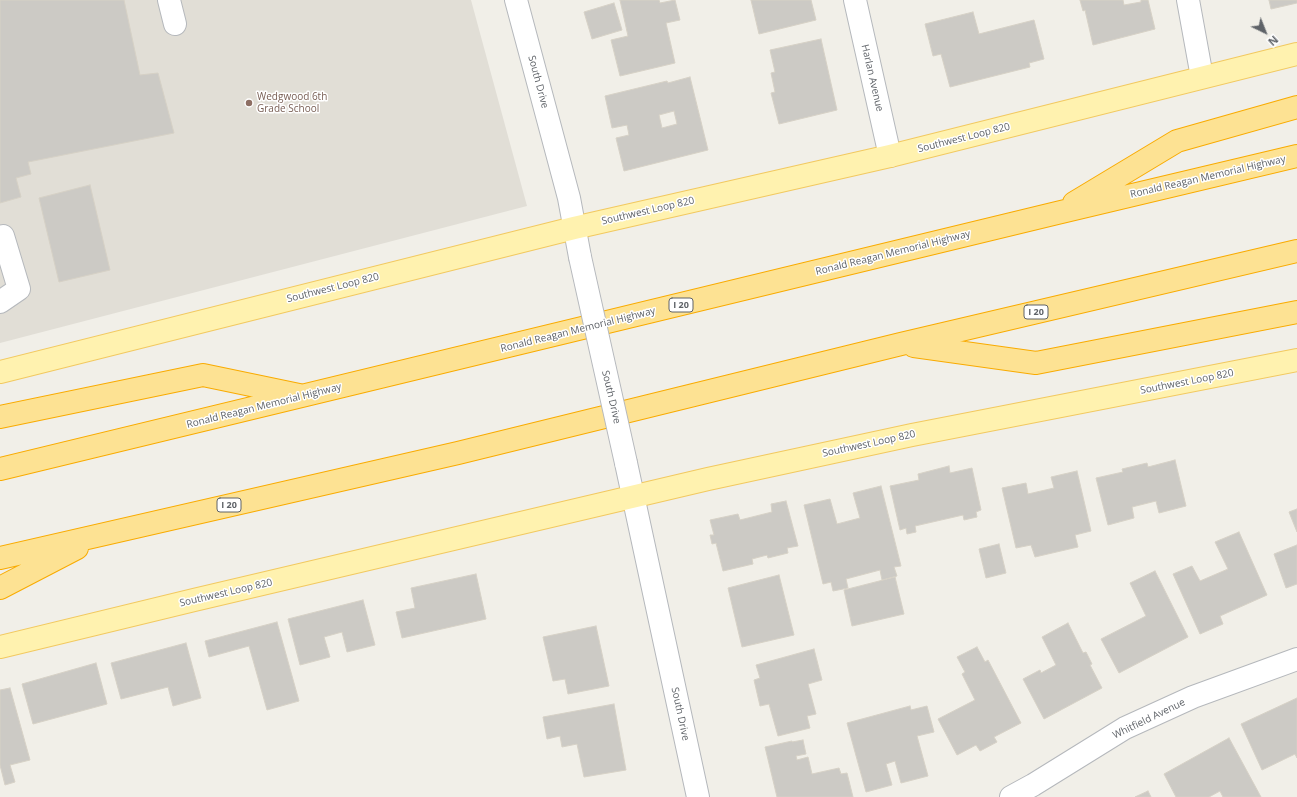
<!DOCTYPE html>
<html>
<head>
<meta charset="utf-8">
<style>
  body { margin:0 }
  #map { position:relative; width:1297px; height:797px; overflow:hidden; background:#f1efe8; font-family:"Open Sans",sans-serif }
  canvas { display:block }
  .north { position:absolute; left:1245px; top:12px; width:40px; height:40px; -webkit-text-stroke:3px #fff; paint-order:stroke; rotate:137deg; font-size:11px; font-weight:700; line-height:16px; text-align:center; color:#5f6368 }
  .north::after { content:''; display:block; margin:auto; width:14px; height:18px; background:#5f6368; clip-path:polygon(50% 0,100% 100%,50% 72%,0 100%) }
</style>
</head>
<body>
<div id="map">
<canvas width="1297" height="797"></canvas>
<div class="north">N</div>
</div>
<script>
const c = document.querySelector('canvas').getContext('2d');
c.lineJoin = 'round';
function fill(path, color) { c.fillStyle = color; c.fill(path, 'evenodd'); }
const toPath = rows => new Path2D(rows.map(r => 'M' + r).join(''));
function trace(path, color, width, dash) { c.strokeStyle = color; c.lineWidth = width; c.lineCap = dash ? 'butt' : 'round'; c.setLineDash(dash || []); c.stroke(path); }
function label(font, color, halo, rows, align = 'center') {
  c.font = font + ' "Open Sans",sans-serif'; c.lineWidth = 3; c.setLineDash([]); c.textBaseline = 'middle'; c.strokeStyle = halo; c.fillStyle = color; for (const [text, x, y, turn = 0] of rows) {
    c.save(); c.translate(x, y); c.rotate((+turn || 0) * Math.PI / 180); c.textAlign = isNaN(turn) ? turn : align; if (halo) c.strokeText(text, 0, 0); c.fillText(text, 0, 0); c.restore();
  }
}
fill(toPath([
  [0,0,471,0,527,206,0,343]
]), '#e1ded6');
const building = toPath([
  [0,0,124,0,140,75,158,73,174,133,28,162,31,174,16,178,21,197,0,203,0,0],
  [620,0,659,0,660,3,675,0,680,20,666,23,675,63,620,76,611,40,628,36,620,0],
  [751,0,811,0,816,20,759,34,751,0],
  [1080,0,1123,0,1124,5,1141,2,1141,0,1148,0,1155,29,1093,45,1085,10,1083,11,1080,0],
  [1269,0,1297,0,1297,3,1271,9,1269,0],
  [614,3,622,30,592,39,584,12,614,3],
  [973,12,979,34,1034,20,1044,59,1029,63,1030,67,950,87,941,54,933,56,925,24,973,12],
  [821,39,837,110,779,124,771,93,775,92,771,73,775,72,770,50,821,39],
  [690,77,708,150,624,171,616,138,629,135,627,125,612,128,605,96,667,81,668,83,690,77],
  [674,111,677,124,662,128,659,115,674,111],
  [90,185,110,270,59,282,39,198,90,185],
  [1175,460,1186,506,1159,513,1156,501,1132,507,1134,518,1108,525,1096,478,1123,472,1122,469,1147,463,1148,467,1175,460],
  [949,466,950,473,972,468,981,510,976,512,977,517,964,520,963,515,915,526,916,532,907,534,906,528,900,530,890,486,919,480,918,474,949,466],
  [1077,471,1091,531,1075,535,1078,547,1035,557,1031,545,1016,548,1002,488,1026,483,1028,494,1054,488,1051,477,1077,471],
  [881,486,901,566,894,567,897,576,882,580,880,570,846,579,848,588,833,591,831,582,823,584,804,505,830,499,837,524,860,518,853,493,881,486],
  [786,501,798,546,787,548,788,553,768,558,767,555,752,559,753,564,723,571,716,543,712,544,710,535,714,535,710,520,738,514,740,520,772,512,771,504,786,501],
  [1297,509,1297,532,1289,512,1297,509],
  [1239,532,1267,595,1220,616,1223,624,1200,634,1173,574,1192,566,1200,581,1228,569,1215,542,1239,532],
  [999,544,1006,573,986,578,979,549,999,544],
  [1297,545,1297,584,1286,588,1274,554,1297,545],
  [1155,571,1188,637,1119,673,1101,639,1146,616,1130,583,1155,571],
  [476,574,486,619,402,638,396,612,415,608,411,588,476,574],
  [779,575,794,635,742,647,728,588,779,575],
  [895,577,904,614,852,626,844,590,895,577],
  [363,600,375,645,347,652,342,632,324,637,330,657,300,665,288,619,363,600],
  [277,622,299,701,267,710,249,646,209,657,205,641,277,622],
  [1068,623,1083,653,1086,652,1092,664,1090,665,1102,688,1044,719,1023,679,1040,670,1041,673,1056,665,1042,637,1068,623],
  [596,626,609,686,568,694,565,679,553,681,543,637,596,626],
  [186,643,201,698,173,706,168,687,121,699,111,663,186,643],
  [977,647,985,662,988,660,1021,723,994,737,997,742,980,751,976,745,957,755,938,719,975,700,962,674,965,672,957,657,977,647],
  [814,649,822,680,808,684,816,714,807,716,810,728,778,736,769,704,760,706,754,680,760,678,756,665,814,649],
  [96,663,107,704,33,724,22,684,96,663],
  [10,688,30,760,10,765,15,782,5,785,0,765,0,690,10,688],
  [1297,698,1297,758,1295,754,1262,770,1241,724,1297,698],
  [614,704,626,770,584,777,577,744,562,747,560,736,547,739,543,717,614,704],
  [910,706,911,710,927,706,934,732,917,736,928,776,901,783,895,761,886,764,892,785,866,792,847,723,910,706],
  [1229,738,1261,797,1223,797,1220,791,1209,797,1176,797,1164,774,1229,738],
  [803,740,806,754,796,756,797,760,808,757,812,774,839,768,841,774,847,773,853,797,777,797,765,747,792,741,792,742,803,740],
  [1148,791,1151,797,1135,797,1148,791]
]);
fill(building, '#cccac5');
trace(building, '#d6d1c6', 1);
const minor = toPath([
  [169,0,175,24],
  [516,0,569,198,580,257],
  [855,0,890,156],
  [1188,0,1202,77],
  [0,302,19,289,3,236],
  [626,463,698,797],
  [1011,797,1033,785,1125,728,1193,697,1297,659]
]);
const major = toPath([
  [0,372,574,228,890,156,1297,54],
  [0,647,194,600,708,479,912,435,1297,360]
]);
const highway = toPath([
  [1074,203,1177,141,1297,107],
  [914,346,1036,363,1297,312],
  [0,417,203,375,299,395],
  [0,469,1057,213,1297,156],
  [0,558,458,453,901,344,1297,251],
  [0,588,77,548]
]);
trace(minor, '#b5b8bc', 24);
trace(major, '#f2c960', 24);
trace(highway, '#f9ab00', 24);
trace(minor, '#fff', 22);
trace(major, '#fff2af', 22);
trace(highway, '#fde293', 22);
const minorBridge = toPath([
  [580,257,626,463]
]);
trace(minorBridge, '#b5b8bc', 24, []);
trace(minorBridge, '#fff', 22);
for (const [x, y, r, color] of [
  [249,103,4,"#8d6e63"]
]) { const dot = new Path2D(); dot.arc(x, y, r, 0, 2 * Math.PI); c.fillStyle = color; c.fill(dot); trace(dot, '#fff', 1.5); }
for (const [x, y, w] of [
  [681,305,24],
  [1036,312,24],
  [229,505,24]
]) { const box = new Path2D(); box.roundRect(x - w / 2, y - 7, w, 14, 3); c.fillStyle = '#fff'; c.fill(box); trace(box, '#5f6368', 1); }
label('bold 9px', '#5f6368', null, [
  ["I 20",681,305],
  ["I 20",1036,312],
  ["I 20",229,505]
]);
label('10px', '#5f6368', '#fff', [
  ["Harlan Avenue",872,78,77],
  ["South Drive",538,82,75],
  ["Southwest Loop 820",964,138,-14],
  ["Ronald Reagan Memorial Highway",1208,177,-13],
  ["Southwest Loop 820",648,211,-13],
  ["Ronald Reagan Memorial Highway",893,253,-14],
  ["Southwest Loop 820",333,288,-14],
  ["Ronald Reagan Memorial Highway",578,330,-14],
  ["Southwest Loop 820",1187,382,-11],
  ["South Drive",611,397,77],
  ["Ronald Reagan Memorial Highway",264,406,-14],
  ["Southwest Loop 820",869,444,-12],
  ["Southwest Loop 820",226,593,-13],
  ["South Drive",680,714,78],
  ["Whitfield Avenue",1149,719,-26]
]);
label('10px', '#785e54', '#fff', [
  ["Wedgwood 6th",257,97],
  ["Grade School",257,109]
], 'left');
</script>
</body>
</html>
